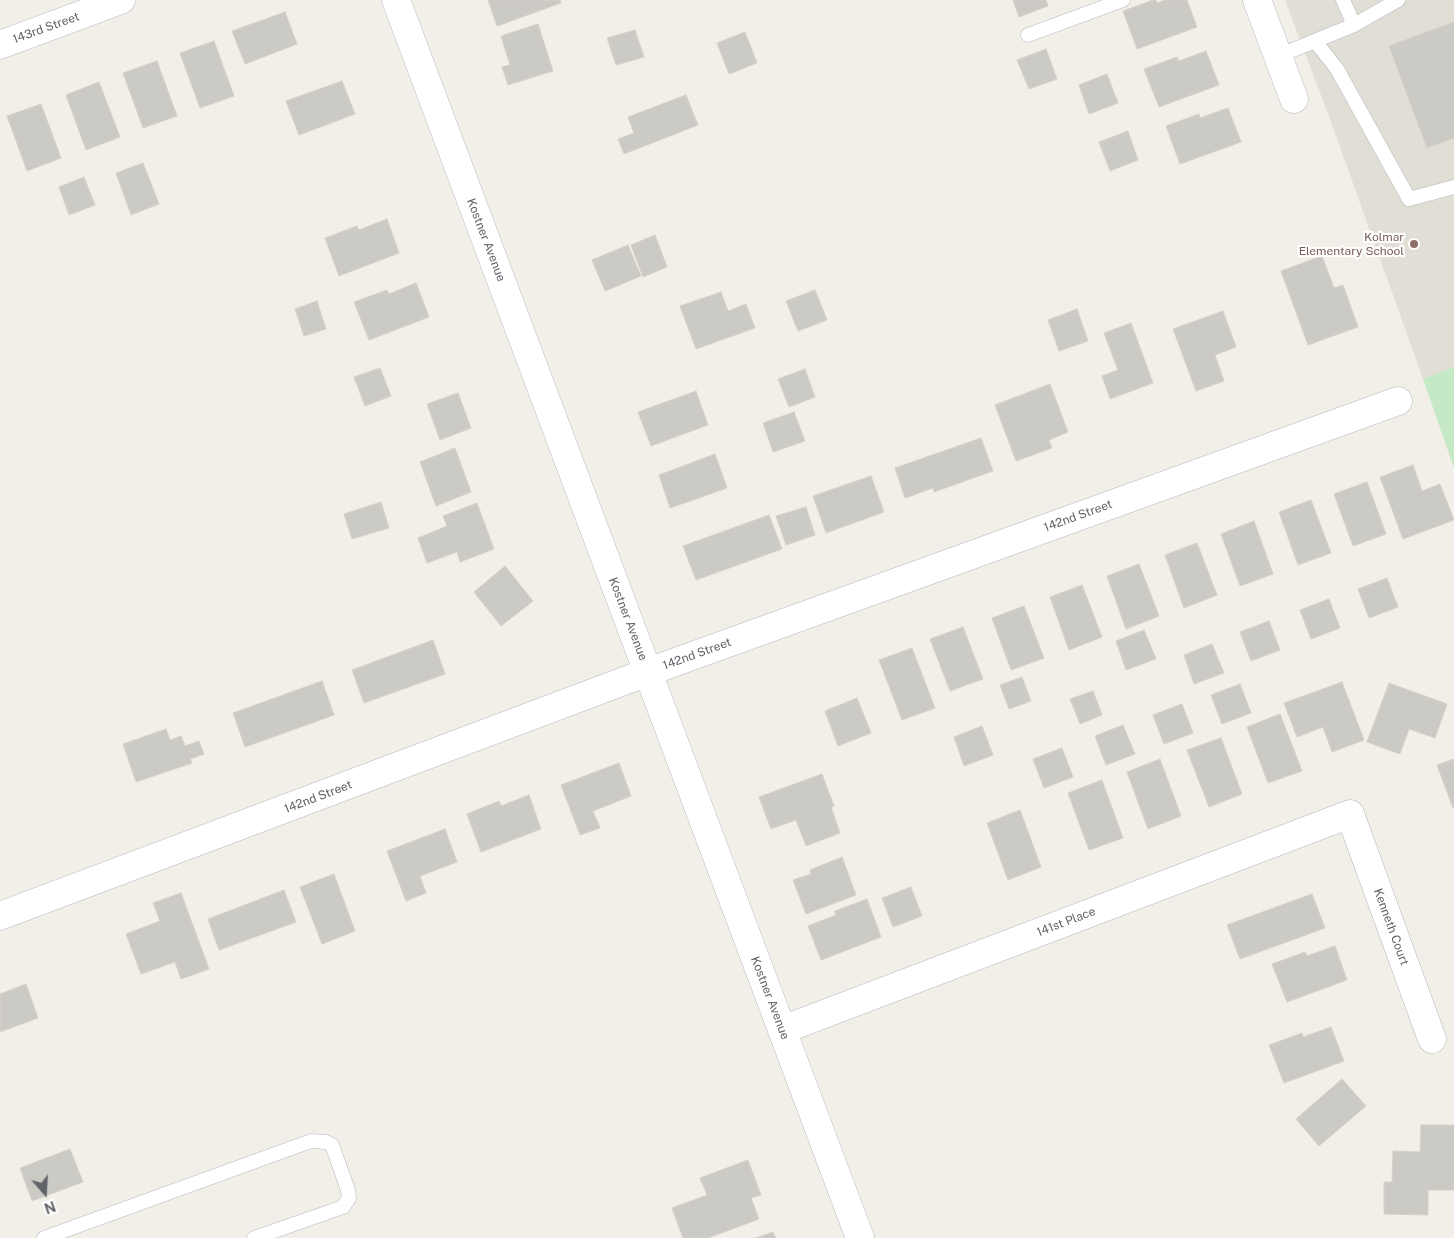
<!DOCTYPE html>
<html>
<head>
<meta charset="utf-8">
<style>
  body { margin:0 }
  #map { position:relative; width:1454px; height:1238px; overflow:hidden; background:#f1efe8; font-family:"Public Sans",sans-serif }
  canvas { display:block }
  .north { position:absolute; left:20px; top:1168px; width:50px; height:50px; -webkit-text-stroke:4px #fff; paint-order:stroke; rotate:161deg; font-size:14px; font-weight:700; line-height:20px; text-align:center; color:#5f6368 }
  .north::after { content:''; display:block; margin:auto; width:18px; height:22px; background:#5f6368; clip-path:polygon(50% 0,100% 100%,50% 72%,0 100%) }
</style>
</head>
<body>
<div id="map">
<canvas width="1454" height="1238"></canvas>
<div class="north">N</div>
</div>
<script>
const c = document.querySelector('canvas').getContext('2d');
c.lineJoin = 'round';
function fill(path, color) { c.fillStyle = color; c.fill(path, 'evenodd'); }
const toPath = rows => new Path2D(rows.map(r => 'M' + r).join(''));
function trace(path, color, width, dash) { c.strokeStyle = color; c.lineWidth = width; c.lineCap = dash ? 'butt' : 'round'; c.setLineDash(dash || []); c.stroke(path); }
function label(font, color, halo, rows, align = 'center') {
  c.font = font + ' "Public Sans",sans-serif'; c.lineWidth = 4.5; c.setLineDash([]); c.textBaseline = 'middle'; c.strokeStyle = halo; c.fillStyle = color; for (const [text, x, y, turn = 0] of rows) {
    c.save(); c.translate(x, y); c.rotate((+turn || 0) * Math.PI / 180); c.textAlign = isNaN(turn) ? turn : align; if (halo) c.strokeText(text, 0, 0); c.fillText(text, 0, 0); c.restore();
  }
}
fill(toPath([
  [1285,0,1454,0,1454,367,1423,379,1331,122]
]), '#e1ded6');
fill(toPath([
  [1454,367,1454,468,1423,379]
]), '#c5e8c5');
const building = toPath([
  [488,0,560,0,561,3,497,26,488,0],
  [1013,0,1046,0,1048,6,1019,17,1013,0],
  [1153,0,1156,0,1157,3,1165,0,1187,0,1197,27,1137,49,1123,11,1153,0],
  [285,12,297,44,245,64,232,31,285,12],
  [1454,22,1454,138,1427,148,1389,46,1454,22],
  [538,24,553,71,508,85,502,67,510,65,501,36,538,24],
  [635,30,644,57,616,65,607,38,635,30],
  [745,32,757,63,729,74,717,43,745,32],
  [214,41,234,96,200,108,180,53,214,41],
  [1046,49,1057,79,1029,89,1017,60,1046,49],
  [1206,51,1219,85,1159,107,1144,69,1177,57,1179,61,1206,51],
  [157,61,177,116,143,128,123,73,157,61],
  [1107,74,1118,103,1089,114,1079,85,1107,74],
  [342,81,355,114,299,135,286,101,342,81],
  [99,82,120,137,86,150,66,95,99,82],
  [686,95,698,125,624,154,618,139,634,133,628,117,686,95],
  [41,104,61,158,27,171,7,116,41,104],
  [1228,108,1241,142,1180,164,1166,126,1199,114,1200,118,1228,108],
  [1128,131,1138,160,1110,171,1099,142,1128,131],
  [143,163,159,204,131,215,116,173,143,163],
  [84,177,95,205,69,215,59,187,84,177],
  [387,219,399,253,339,276,325,238,357,226,359,230,387,219],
  [655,235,667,267,643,277,631,245,655,235],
  [628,245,641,276,605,291,592,260,628,245],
  [1322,256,1334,288,1343,285,1358,327,1308,345,1281,271,1322,256],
  [416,283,429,317,369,340,354,302,387,290,389,294,416,283],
  [815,290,827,320,798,331,786,301,815,290],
  [721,292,728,311,746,304,755,328,696,349,680,306,721,292],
  [317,301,326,329,304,336,295,309,317,301],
  [1077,309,1088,341,1059,351,1048,320,1077,309],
  [1223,311,1236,347,1215,355,1224,381,1196,391,1173,329,1223,311],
  [1131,323,1153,383,1110,399,1102,376,1118,370,1104,333,1131,323],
  [380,368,391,396,365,406,354,377,380,368],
  [805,369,815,397,789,407,778,379,805,369],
  [1050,384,1068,432,1049,440,1052,448,1016,461,995,405,1050,384],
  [696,391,708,425,651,446,638,412,696,391],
  [458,393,471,428,440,440,427,404,458,393],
  [794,412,805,441,773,452,763,423,794,412],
  [981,438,993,471,934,492,933,488,905,498,895,468,981,438],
  [455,448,471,492,436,506,420,462,455,448],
  [715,454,727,488,670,508,659,475,715,454],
  [1413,465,1422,491,1440,484,1454,520,1403,539,1380,477,1413,465],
  [871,476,884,512,826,533,813,496,871,476],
  [1367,482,1386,534,1353,546,1334,494,1367,482],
  [1311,500,1331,553,1298,565,1279,512,1311,500],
  [381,502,389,528,352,539,344,514,381,502],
  [477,503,494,549,460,562,457,552,427,563,418,538,447,526,443,516,477,503],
  [806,507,815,535,786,545,776,516,806,507],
  [769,515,782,549,696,580,683,546,769,515],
  [1254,521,1273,574,1240,586,1221,534,1254,521],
  [1197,543,1217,595,1184,608,1165,555,1197,543],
  [1139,564,1159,616,1126,629,1107,576,1139,564],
  [505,566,533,601,501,626,474,592,505,566],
  [1387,578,1398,607,1369,618,1358,589,1387,578],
  [1082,585,1102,637,1069,650,1050,597,1082,585],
  [1329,599,1340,628,1311,639,1300,610,1329,599],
  [1024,606,1044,658,1011,670,992,618,1024,606],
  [1269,621,1280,650,1251,661,1240,632,1269,621],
  [963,627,983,679,950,691,930,639,963,627],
  [1144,630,1156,659,1126,670,1116,641,1144,630],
  [433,640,445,674,364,703,352,670,433,640],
  [1212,644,1224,673,1194,684,1184,655,1212,644],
  [912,648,935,708,902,720,879,660,912,648],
  [1022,677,1031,701,1009,709,1000,685,1022,677],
  [322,681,334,715,245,747,233,713,322,681],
  [1342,682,1364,740,1332,752,1323,727,1297,737,1284,703,1342,682],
  [1389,683,1447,704,1435,738,1409,729,1400,754,1367,742,1389,683],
  [1240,684,1251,713,1222,724,1211,695,1240,684],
  [1093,691,1102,715,1080,724,1070,699,1093,691],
  [857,698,871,733,838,746,825,711,857,698],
  [1182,704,1193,733,1164,744,1153,715,1182,704],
  [1280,714,1302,771,1268,783,1247,727,1280,714],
  [1123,725,1135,754,1106,765,1095,736,1123,725],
  [982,726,993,755,964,766,954,737,982,726],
  [166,729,170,740,181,736,185,746,199,741,204,754,190,759,192,763,136,782,123,744,166,729],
  [1221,738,1242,794,1209,807,1187,750,1221,738],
  [1062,748,1073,777,1044,788,1033,759,1062,748],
  [1160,759,1181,816,1148,829,1127,772,1160,759],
  [1454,759,1454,808,1453,808,1437,765,1454,759],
  [619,763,631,796,593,811,600,828,580,835,561,785,619,763],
  [822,774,834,806,831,807,840,833,806,846,796,820,771,829,759,797,822,774],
  [1102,780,1123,838,1089,850,1068,793,1102,780],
  [529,795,541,829,481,852,467,814,499,801,501,806,529,795],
  [1020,810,1041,867,1008,880,987,823,1020,810],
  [445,829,457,862,420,876,426,893,406,901,387,851,445,829],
  [842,857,856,895,806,914,793,880,811,874,810,870,842,857],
  [334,874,355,931,322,944,300,887,334,874],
  [911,887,922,916,893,927,882,898,911,887],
  [284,890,296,922,219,950,208,919,284,890],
  [181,893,209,969,181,979,175,962,141,974,126,934,160,921,153,903,181,893],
  [1312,894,1325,928,1240,959,1227,925,1312,894],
  [867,899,881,937,821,960,808,926,836,915,835,911,867,899],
  [1335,946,1347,980,1287,1002,1272,964,1305,952,1307,956,1335,946],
  [26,984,38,1018,0,1032,0,994,26,984],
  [1331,1027,1344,1061,1284,1083,1269,1045,1302,1033,1303,1037,1331,1027],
  [1342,1079,1366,1106,1319,1146,1296,1119,1342,1079],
  [1421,1125,1454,1125,1454,1190,1428,1190,1428,1215,1384,1214,1384,1182,1392,1182,1393,1151,1420,1152,1421,1125],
  [70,1149,83,1182,32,1201,20,1168,70,1149],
  [748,1160,761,1195,751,1198,759,1219,708,1238,683,1238,672,1208,707,1195,700,1178,748,1160],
  [773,1232,776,1238,756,1238,773,1232]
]);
fill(building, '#cccac5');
trace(building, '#d6d1c6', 1);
const lane = toPath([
  [1343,0,1354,25],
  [1028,35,1123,0],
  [1315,41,1337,69,1409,199,1454,187],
  [1278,56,1354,25,1398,0],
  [44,1238,311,1141,326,1142,332,1145,348,1190,349,1198,343,1207,254,1238]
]);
const street = toPath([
  [396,0,860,1238],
  [1257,0,1294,99],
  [0,45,121,0],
  [0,916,648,672,1398,401],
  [782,1030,1350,814,1432,1039]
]);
trace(lane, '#b5b8bc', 15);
trace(street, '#b5b8bc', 29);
trace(lane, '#fff', 14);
trace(street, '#fff', 28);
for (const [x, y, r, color] of [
  [1414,244,5,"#8d6e63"]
]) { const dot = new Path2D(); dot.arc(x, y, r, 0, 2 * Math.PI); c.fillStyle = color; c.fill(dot); trace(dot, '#fff', 2); }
label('12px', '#5f6368', '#fff', [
  ["143rd Street",46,28,-20],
  ["Kostner Avenue",486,240,69],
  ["142nd Street",1078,516,-20],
  ["Kostner Avenue",628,619,69],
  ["142nd Street",697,654,-20],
  ["142nd Street",318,797,-21],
  ["141st Place",1066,922,-21],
  ["Kenneth Court",1391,927,70],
  ["Kostner Avenue",770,998,69]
]);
label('12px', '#785e54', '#fff', [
  ["Kolmar",1404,237],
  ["Elementary School",1404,251]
], 'right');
</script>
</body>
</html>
